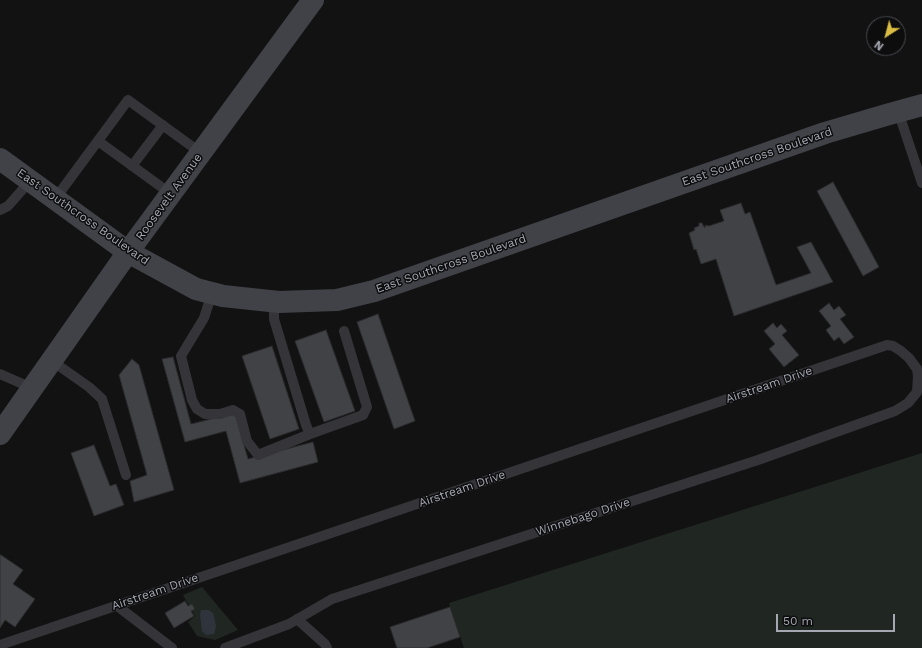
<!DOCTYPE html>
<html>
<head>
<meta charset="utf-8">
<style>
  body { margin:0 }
  #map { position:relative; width:922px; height:648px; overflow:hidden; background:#121213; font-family:"Work Sans",sans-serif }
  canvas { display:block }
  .north { position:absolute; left:866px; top:16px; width:40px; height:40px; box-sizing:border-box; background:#0d0d0e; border:1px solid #4a4b50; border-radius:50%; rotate:216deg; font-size:11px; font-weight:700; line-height:16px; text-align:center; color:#a5a7b2 }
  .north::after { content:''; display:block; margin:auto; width:14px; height:18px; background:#dabd42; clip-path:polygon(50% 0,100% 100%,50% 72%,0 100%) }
  .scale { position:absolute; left:776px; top:614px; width:119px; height:18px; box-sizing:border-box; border:2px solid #a5a7b2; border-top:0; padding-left:5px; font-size:12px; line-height:14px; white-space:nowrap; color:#a5a7b2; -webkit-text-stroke:3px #0d0d0e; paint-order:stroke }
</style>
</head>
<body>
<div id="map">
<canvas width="922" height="648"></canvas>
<div class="north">N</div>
<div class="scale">50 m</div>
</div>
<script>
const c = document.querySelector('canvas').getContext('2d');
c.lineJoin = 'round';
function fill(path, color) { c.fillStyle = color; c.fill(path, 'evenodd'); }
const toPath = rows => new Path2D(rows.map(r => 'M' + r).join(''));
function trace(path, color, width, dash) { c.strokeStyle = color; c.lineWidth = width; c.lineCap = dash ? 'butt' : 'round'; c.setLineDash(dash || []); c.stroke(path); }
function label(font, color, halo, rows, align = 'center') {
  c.font = font + ' "Work Sans",sans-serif'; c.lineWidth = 3; c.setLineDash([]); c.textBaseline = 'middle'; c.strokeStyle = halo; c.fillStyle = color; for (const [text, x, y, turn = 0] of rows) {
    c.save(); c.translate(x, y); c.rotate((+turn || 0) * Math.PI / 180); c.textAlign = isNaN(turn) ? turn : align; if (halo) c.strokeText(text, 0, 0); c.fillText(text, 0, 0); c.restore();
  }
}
fill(toPath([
  [922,453,922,648,464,648,449,603],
  [202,587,238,630,215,640,197,636,188,622,195,616,183,595]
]), '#202722');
fill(toPath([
  [201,610,208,610,213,613,216,626,214,634,206,635,202,631,200,615]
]), '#2f343c');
const building = toPath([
  [833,182,879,267,863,276,817,191,833,182],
  [741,203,745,214,750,212,776,285,811,273,797,247,811,242,833,282,734,316,716,259,701,264,696,249,694,250,689,233,695,230,694,228,699,226,699,223,702,223,704,227,706,227,705,225,709,226,724,221,720,210,741,203],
  [829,303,834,310,839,306,846,315,840,319,854,337,844,344,839,337,834,341,826,330,831,326,819,311,829,303],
  [378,314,415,421,394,429,357,322,378,314],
  [773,323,777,328,781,324,787,331,782,335,799,355,784,367,769,349,775,344,764,331,773,323],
  [326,330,355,411,324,422,295,341,326,330],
  [272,346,299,429,270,439,242,356,272,346],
  [173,357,191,424,235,413,248,459,313,442,318,462,240,483,226,431,185,442,162,359,173,357],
  [132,359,139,365,174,490,134,502,130,481,147,475,119,375,132,359],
  [94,445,110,486,116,484,124,505,94,516,71,453,94,445],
  [0,555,1,555,23,570,13,584,35,599,15,627,5,620,0,628,0,555],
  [185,601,188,606,192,604,195,609,191,611,194,616,174,628,165,613,185,601],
  [450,607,460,637,427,648,397,648,390,627,450,607]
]);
fill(building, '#414246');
trace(building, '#2c2c2e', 1);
trace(toPath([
  [898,111,922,183],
  [98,141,171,194],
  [132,166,163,125],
  [55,199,128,100,201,153],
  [0,210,8,206,30,181],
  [212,293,204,318,181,356,192,400,197,409,205,414,220,414,233,410,240,414,247,441,258,455,310,434],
  [274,301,274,319,306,425,310,434,363,415,367,407,344,331],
  [52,361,89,387,102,399,126,475],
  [0,374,32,388],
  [116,605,172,648],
  [297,619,325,644,327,648],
  [0,645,887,345,893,346,901,351,909,358,917,369,918,376,917,392,908,403,895,411,758,460,332,599,289,624,225,648]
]), '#353539', 10);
trace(toPath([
  [0,159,128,252,196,289,223,296,279,302,337,300,374,291,825,133,886,115,922,105],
  [0,434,128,252,313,0]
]), '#414247', 22);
label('12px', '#a5a7b2', '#0d0d0e', [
  ["East Southcross Boulevard",757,157,-19],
  ["Roosevelt Avenue",169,197,-54],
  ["East Southcross Boulevard",83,217,35],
  ["East Southcross Boulevard",451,264,-19],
  ["Airstream Drive",769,385,-19],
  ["Airstream Drive",462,489,-19],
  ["Winnebago Drive",583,517,-18],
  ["Airstream Drive",155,592,-19]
]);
</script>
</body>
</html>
